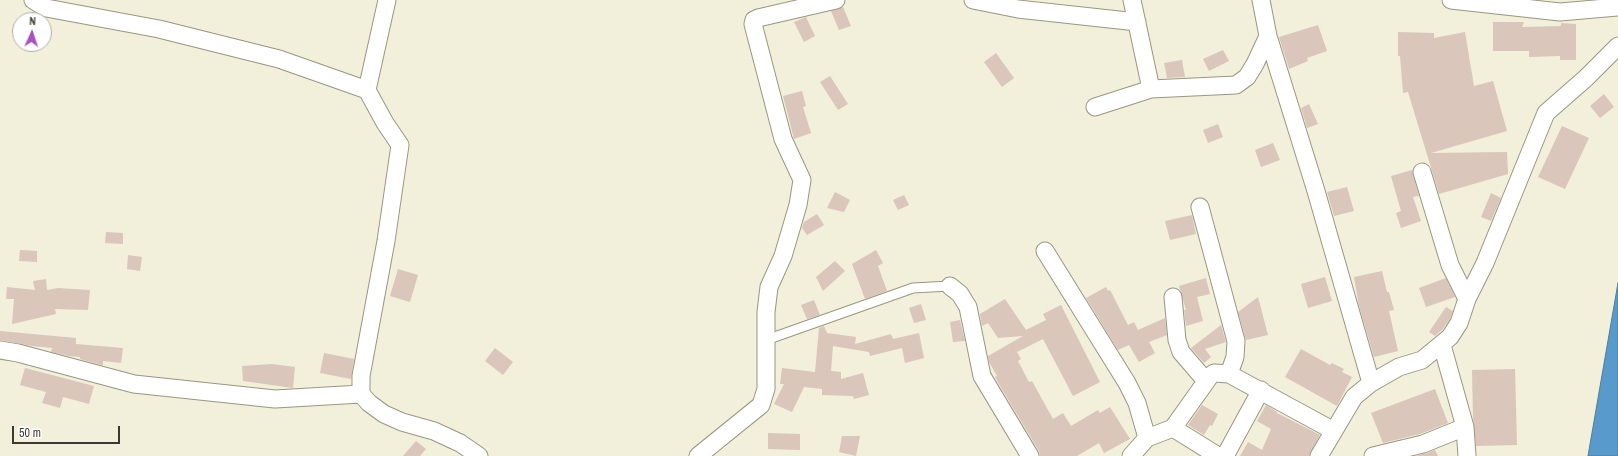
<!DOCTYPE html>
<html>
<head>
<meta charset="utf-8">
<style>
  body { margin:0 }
  #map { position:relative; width:1618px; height:456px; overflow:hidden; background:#f2efda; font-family:"Archivo Narrow",sans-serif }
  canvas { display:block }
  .north { position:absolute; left:12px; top:12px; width:40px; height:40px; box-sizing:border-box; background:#fff; border:1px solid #b1b0ad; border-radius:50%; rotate:3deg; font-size:11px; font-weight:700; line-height:16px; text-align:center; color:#3b3a32 }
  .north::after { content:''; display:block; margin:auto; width:14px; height:18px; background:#a552c2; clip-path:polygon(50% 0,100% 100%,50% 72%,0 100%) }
  .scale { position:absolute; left:12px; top:426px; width:108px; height:18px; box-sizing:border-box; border:2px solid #3b3a32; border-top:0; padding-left:5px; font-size:12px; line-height:14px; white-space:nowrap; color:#3b3a32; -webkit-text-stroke:3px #fff; paint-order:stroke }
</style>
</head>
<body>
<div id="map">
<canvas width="1618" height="456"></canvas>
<div class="north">N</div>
<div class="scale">50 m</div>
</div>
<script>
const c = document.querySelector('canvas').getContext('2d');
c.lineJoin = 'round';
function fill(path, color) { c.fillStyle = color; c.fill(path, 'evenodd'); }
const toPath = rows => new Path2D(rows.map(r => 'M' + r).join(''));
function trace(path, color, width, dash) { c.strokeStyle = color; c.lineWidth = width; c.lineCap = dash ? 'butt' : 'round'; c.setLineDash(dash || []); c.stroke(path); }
const water = toPath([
  [1618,283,1618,456,1588,456,1618,283]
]);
fill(water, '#579acb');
trace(water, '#4f7d9d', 1);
fill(toPath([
  [843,7,851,26,839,30,831,11],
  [806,17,815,36,804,42,794,22],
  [1493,22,1524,22,1522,27,1561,26,1561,23,1576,24,1576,60,1560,60,1560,56,1529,57,1529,51,1493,51],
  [1318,25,1327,51,1307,58,1308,61,1289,69,1279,37],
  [1398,32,1434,33,1434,38,1465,32,1474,86,1493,81,1507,131,1431,153,1507,152,1508,174,1439,194,1408,92,1403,93,1400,56,1398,56],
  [1223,50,1229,61,1209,71,1203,59],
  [996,53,1014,78,1002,87,984,62],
  [1182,60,1185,77,1167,78,1164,63],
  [830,76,848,104,838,110,820,82],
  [802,91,806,106,803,107,811,133,794,139,783,96],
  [1604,94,1614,107,1600,118,1590,106],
  [1309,104,1318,124,1307,128,1301,108],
  [1218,124,1223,137,1208,143,1203,130],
  [1562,126,1589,138,1565,189,1538,177],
  [1273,143,1280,160,1261,167,1255,150],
  [1412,170,1419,196,1413,197,1421,221,1401,228,1396,213,1401,211,1391,176],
  [1347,187,1354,211,1334,216,1327,192],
  [835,192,850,200,844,212,827,208],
  [1491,193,1501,198,1491,221,1481,217],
  [904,195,909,205,898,210,893,200],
  [817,214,824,225,807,235,802,228,804,222],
  [1192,215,1196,234,1170,240,1165,221],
  [106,232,123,233,123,244,105,243],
  [20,250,37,251,37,262,19,261],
  [876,250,883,263,878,266,887,291,865,299,852,264],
  [128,255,142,257,140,271,127,269],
  [835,261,845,271,823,291,816,277],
  [398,269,418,275,410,302,390,296],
  [1382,271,1387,292,1389,292,1394,310,1389,311,1398,351,1374,357,1359,306,1354,277],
  [1325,277,1332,301,1308,308,1301,284],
  [1206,278,1210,294,1197,297,1203,321,1186,326,1184,310,1186,310,1179,286],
  [1446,278,1455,297,1426,307,1419,288],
  [46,279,47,290,58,288,90,290,88,310,55,309,56,314,12,324,14,299,6,299,7,287,35,290,33,281],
  [1106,287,1108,291,1110,290,1128,325,1134,322,1138,330,1165,318,1167,335,1149,342,1155,353,1139,362,1129,345,1118,350,1086,298],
  [1258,297,1268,335,1246,340,1238,312],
  [1005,299,1026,330,1046,320,1043,314,1061,305,1100,382,1073,396,1043,339,1017,352,1021,359,1018,361,1029,382,1032,381,1053,419,1063,413,1071,426,1098,410,1100,413,1110,407,1130,439,1104,453,1099,443,1077,456,1040,456,1039,451,1000,386,995,377,997,376,989,362,988,356,1023,336,998,338,988,323,982,326,980,314],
  [814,300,820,315,807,319,801,305],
  [921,304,926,320,914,323,909,308],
  [1446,307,1453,311,1450,319,1442,330,1435,336,1429,332],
  [960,320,965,341,953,342,950,322],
  [1221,325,1226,342,1205,349,1211,357,1204,363,1191,348],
  [824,326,827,333,856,337,855,344,891,334,893,339,919,333,924,358,905,363,902,348,870,356,869,352,833,346,831,371,841,372,841,379,863,373,869,395,854,399,853,396,822,395,822,389,804,387,792,412,774,404,784,384,780,384,782,368,815,372,819,328],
  [0,331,76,338,76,344,123,348,121,363,103,361,103,365,101,365,80,359,80,357,69,356,51,352,52,348,32,346,0,340],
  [495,348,513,362,503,375,485,361],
  [1301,349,1330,365,1332,363,1344,369,1342,372,1352,377,1337,406,1285,377],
  [324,353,354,359,351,379,320,373],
  [272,364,295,367,293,388,243,381,242,366],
  [25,368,94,386,89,404,63,397,60,408,42,403,46,392,20,385],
  [1515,369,1517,445,1476,446,1473,418,1472,370],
  [1435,389,1448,423,1420,434,1383,443,1371,413],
  [1202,405,1218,414,1212,426,1210,425,1204,435,1188,425],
  [1266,405,1277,412,1277,413,1320,435,1309,456,1240,456,1248,442,1262,450,1271,429,1257,421],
  [768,433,800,434,800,450,768,449],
  [842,436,860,436,856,456,839,452],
  [416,441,426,449,420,456,403,456],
  [1435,450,1438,456,1416,456,1427,453]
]), '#dac6bb');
const lane = toPath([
  [766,340,913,288,950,286]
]);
const street = toPath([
  [33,0,46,8,159,29,279,59,367,90],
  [387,0,367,90,385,123,400,145,386,241,361,376,361,394,369,403,384,414,402,422,434,431,460,443,479,456],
  [973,0,1018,9,1137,22],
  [1132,0,1151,89],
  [1261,0,1268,36,1316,191,1371,383],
  [1451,0,1560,12,1618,7],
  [1095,107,1151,89,1236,85,1247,77,1255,64,1268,36],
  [1422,172,1450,265,1467,299],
  [1200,207,1236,341,1235,357,1229,374],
  [1045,251,1127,383,1137,403,1147,438],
  [950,286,960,294,968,307,982,376,1030,456],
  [1173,297,1177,340,1181,352,1206,381],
  [1442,345,1465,427,1467,456],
  [0,350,18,353,134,384,275,399,361,394],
  [1173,428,1218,456],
  [698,456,761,405,766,389,766,312,769,287,783,256,798,205,802,180,783,139,753,24,754,20,758,18,836,0],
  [1131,456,1147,438,1173,428,1210,376,1214,373,1229,374,1334,431],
  [1225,456,1261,390],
  [1319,456,1354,397,1371,383,1399,367,1422,360,1450,337,1459,323,1467,299,1485,263,1546,113,1586,78,1618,46],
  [1373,456,1423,444,1465,427]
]);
trace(lane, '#9a9683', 11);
trace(street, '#9a9683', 19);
trace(lane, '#fff', 9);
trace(street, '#fff', 17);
</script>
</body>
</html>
